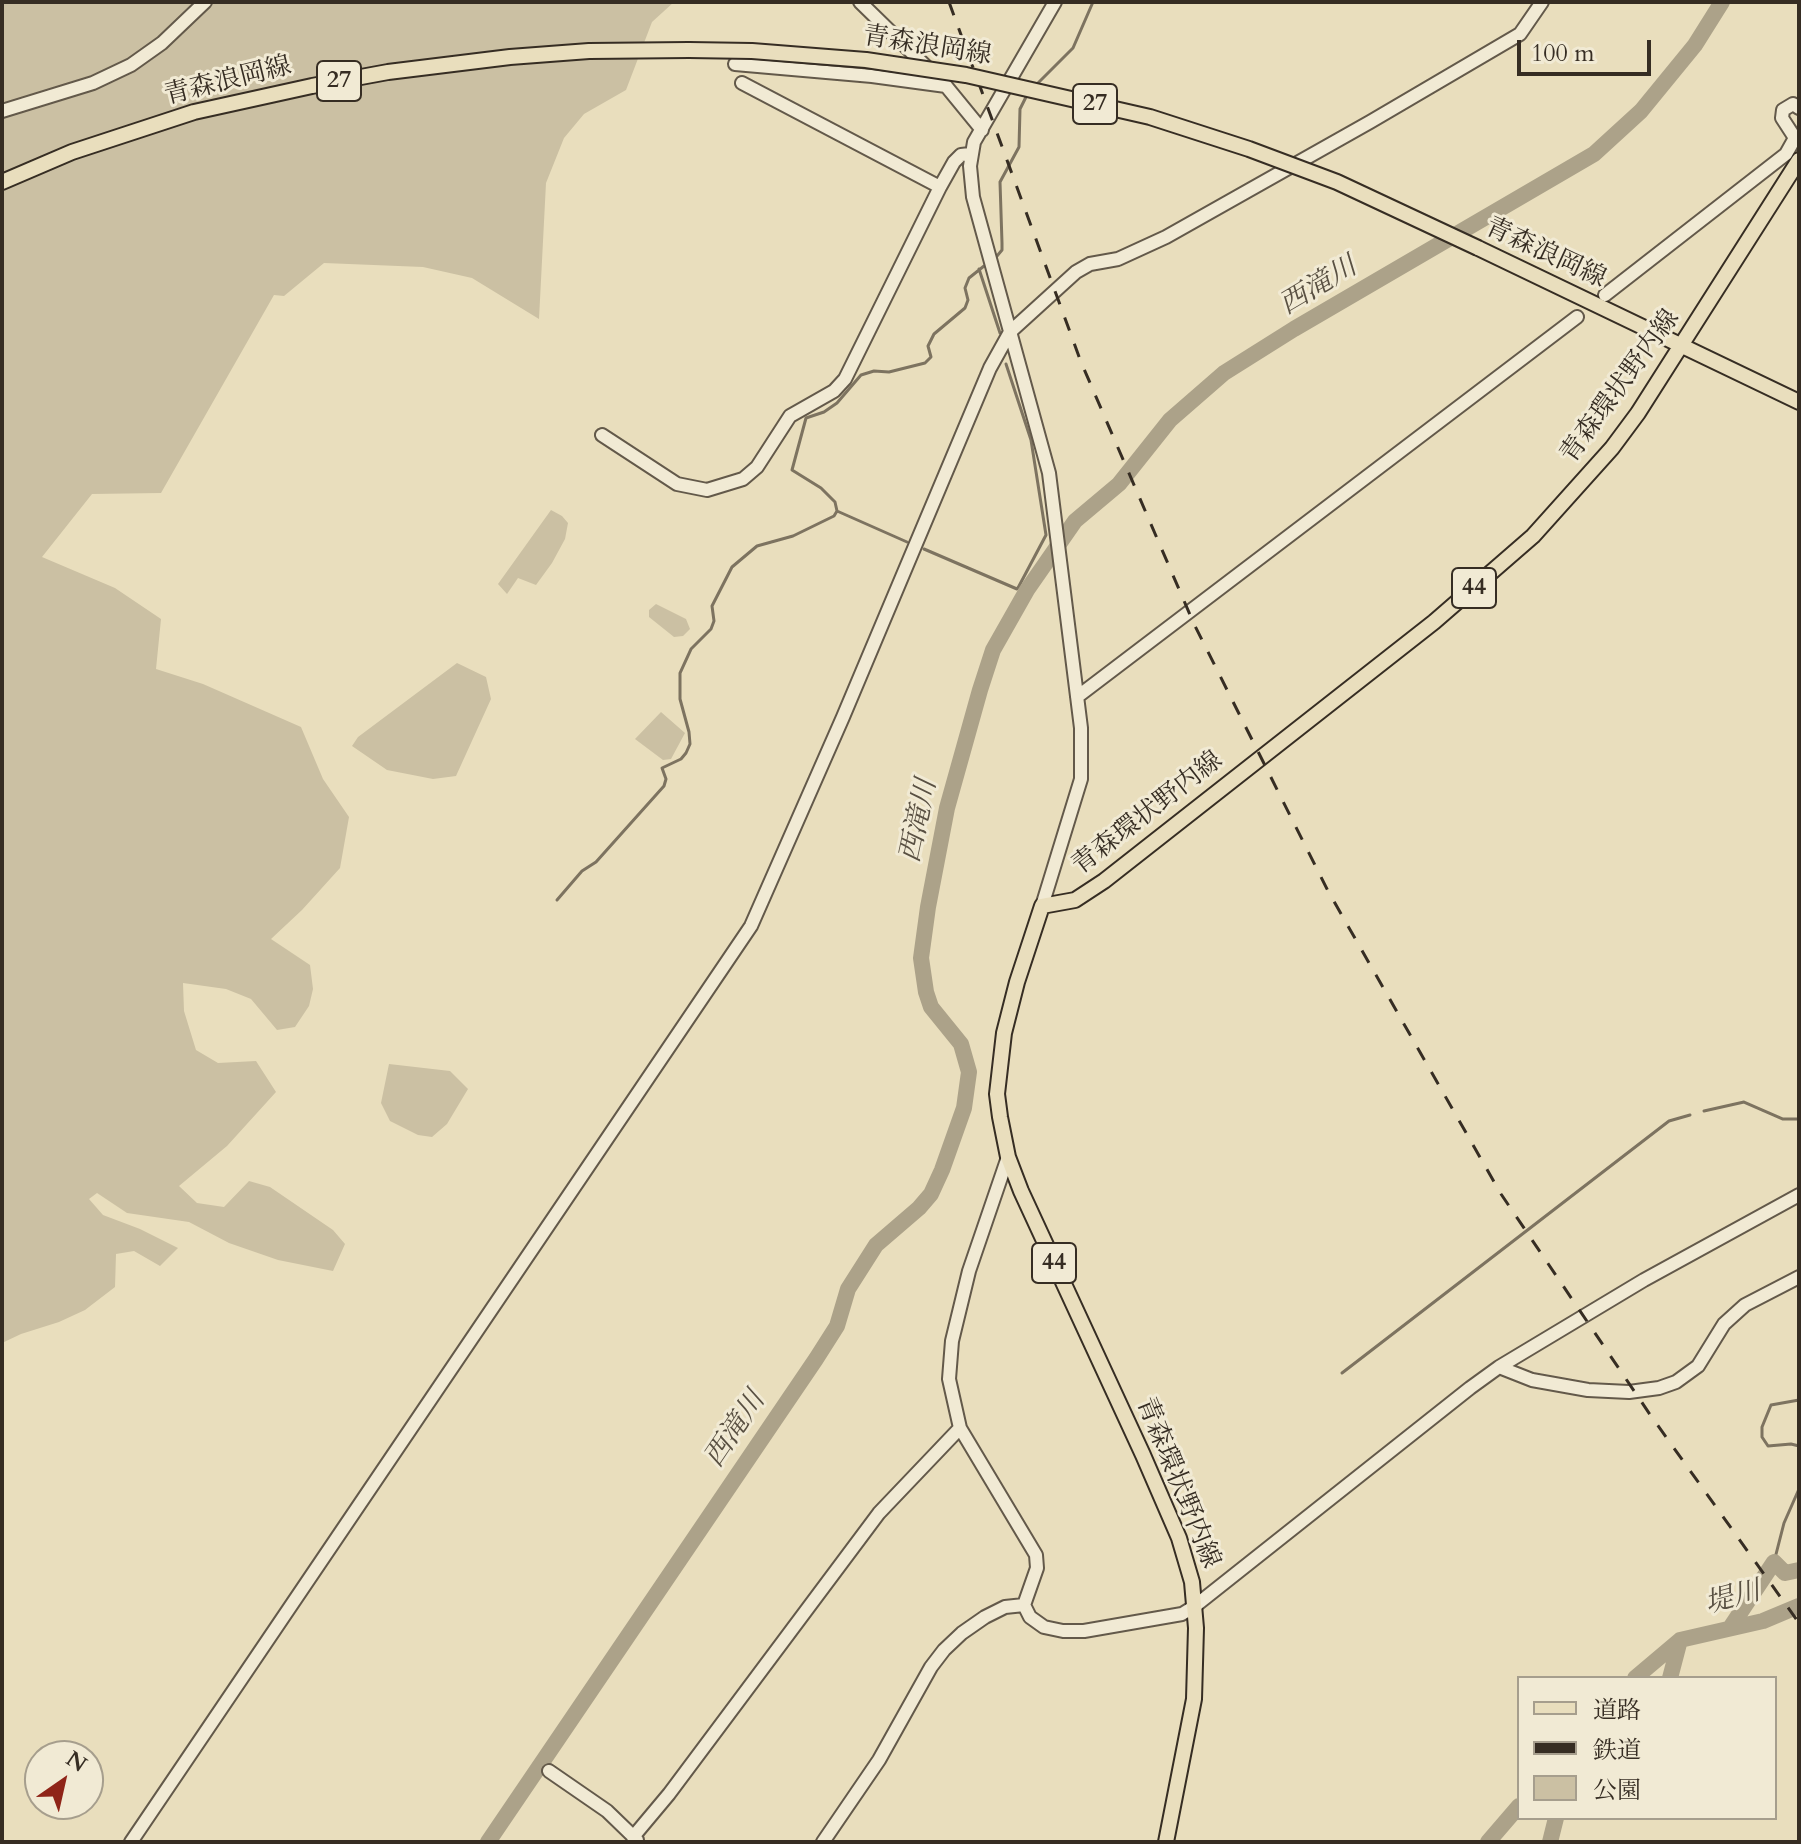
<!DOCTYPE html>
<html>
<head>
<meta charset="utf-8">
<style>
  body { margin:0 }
  #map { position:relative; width:1801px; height:1844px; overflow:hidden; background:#e9debd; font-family:Cardo,"Noto Serif JP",serif }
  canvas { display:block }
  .frame { position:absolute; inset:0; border:4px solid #362d23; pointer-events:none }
  .legend { position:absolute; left:1517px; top:1676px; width:260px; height:144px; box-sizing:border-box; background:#f1ead4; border:2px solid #a69e8d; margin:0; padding:10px 14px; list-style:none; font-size:24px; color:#362d23 }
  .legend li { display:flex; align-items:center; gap:16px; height:40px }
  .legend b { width:40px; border:2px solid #a69e8d }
  .north { position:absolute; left:24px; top:1740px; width:80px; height:80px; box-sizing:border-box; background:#f1ead4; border:2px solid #a69e8d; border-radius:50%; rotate:34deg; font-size:22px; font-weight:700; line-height:32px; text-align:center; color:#362d23 }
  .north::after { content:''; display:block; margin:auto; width:28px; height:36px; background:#8f2418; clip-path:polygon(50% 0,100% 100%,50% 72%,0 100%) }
  .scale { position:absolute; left:1517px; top:40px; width:134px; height:36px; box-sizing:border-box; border:4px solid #362d23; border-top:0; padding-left:10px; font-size:24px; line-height:28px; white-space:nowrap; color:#362d23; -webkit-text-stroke:6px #f1ead4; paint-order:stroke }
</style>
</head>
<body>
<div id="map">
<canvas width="1801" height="1844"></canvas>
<div class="frame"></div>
<ul class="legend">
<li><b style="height:10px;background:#e9debd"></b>道路</li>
<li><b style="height:10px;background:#362d23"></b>鉄道</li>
<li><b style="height:22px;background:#cbc0a3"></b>公園</li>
</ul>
<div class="north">N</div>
<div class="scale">100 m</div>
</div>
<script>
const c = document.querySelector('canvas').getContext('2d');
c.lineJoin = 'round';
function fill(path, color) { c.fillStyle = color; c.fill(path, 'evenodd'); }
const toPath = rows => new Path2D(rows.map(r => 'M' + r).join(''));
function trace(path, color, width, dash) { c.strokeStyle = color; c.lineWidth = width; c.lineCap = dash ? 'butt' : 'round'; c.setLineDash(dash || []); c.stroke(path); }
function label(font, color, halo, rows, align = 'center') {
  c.font = font + ' Cardo,"Noto Serif JP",serif'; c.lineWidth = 6; c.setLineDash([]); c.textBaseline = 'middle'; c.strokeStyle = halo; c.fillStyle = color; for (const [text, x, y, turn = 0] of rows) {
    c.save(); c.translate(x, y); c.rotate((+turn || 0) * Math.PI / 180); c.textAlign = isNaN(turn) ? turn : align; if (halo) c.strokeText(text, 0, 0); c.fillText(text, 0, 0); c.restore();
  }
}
fill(toPath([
  [2,2,674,2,652,22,626,90,584,114,564,138,546,183,539,319,472,278,423,267,324,263,284,296,274,295,161,493,92,494,42,557,115,588,161,619,156,669,203,684,301,727,323,779,349,817,340,868,302,910,271,939,310,965,313,989,309,1006,295,1027,277,1030,251,999,226,989,183,983,184,1011,196,1050,218,1063,256,1061,276,1092,227,1146,179,1186,197,1203,224,1207,249,1181,270,1187,333,1230,345,1244,333,1271,278,1260,229,1243,189,1222,127,1213,97,1193,89,1199,103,1215,140,1229,178,1248,160,1266,134,1251,116,1254,115,1287,85,1310,59,1322,21,1334,2,1343],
  [551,510,562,516,568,523,565,539,552,563,536,585,518,578,507,594,498,584],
  [656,604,686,619,690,629,683,636,674,637,649,617,649,610],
  [457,663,486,677,491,699,456,776,433,779,387,770,352,746,358,737],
  [661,712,685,733,671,759,663,760,635,739],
  [389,1064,450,1071,468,1089,447,1124,432,1137,418,1135,390,1121,381,1103]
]), '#cbc0a3');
trace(toPath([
  [1035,86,1073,48,1093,2],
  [997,256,1002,250,1002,243,1000,182,1019,147,1020,109,1027,95],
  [979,269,1000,333],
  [1006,364,1031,440,1046,535,1019,586,1027,590],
  [837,511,907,542],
  [924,549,1017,589,1019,586],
  [557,900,582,871,596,862,664,786,666,779,662,768,681,759,686,753,690,744,689,732,680,699,680,673,691,649,711,629,714,621,712,606,732,567,757,546,793,536,834,516,837,511,835,502,821,488,792,470,806,418,824,412,837,403,861,375,874,371,889,372,925,363,931,357,928,346,934,334,965,308,968,300,965,288,969,278,984,266],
  [1704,1111,1744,1102,1783,1119,1799,1119],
  [1342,1373,1669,1121,1690,1115],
  [1799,1400,1771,1405,1762,1427,1762,1437,1768,1446,1791,1444,1799,1446],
  [1774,1562,1784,1523,1799,1489]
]), '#7d7360', 3);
trace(toPath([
  [1730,1628,1774,1562,1785,1573,1799,1570],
  [1635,1678,1680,1640,1763,1621,1799,1606],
  [1670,1678,1680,1640],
  [488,1842,816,1359,837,1326,848,1289,876,1245,919,1208,931,1194,942,1170,964,1108,969,1072,961,1044,931,1007,926,992,921,958,928,907,947,808,980,690,993,650,1027,590,1075,521,1119,484,1170,420,1224,373,1294,329,1594,154,1641,111,1695,45,1722,2],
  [1488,1842,1519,1806],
  [1550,1842,1556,1818]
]), '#aca289', 16);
const minor = toPath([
  [860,2,946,86,982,130],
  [735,64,872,76,946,86],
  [742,83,940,187],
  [2,111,93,83,131,65,162,43,205,2],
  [1605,295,1786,154,1795,138,1782,118,1783,110,1793,104,1799,108],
  [602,435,677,484,707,490,743,479,757,467,790,416,834,391,845,379,940,187,954,162,961,155,970,154],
  [1077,697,1577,317],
  [1042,906,1081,779,1081,728,1049,473,973,197,970,166,974,142,1055,2],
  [1008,1157,969,1271,952,1341,949,1379,960,1428,1036,1555,1037,1568,1024,1605],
  [1499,1367,1532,1380,1588,1390,1629,1392,1659,1388,1676,1382,1698,1366,1724,1324,1745,1305,1799,1277],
  [1024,1605,1030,1617,1044,1627,1063,1631,1084,1631,1182,1614,1195,1606,1470,1388,1499,1367,1644,1280,1799,1195],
  [549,1771,607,1811,637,1840],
  [633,1837,669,1794,879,1513,960,1428],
  [131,1842,751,926,843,717,990,368,1010,332,1076,272,1090,264,1118,259,1166,237,1370,122,1520,34,1542,2],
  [823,1842,879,1760,931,1667,944,1650,962,1633,985,1617,1005,1607,1024,1605]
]);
const major = toPath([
  [2,182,72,152,194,112,312,86,388,72,510,57,589,51,689,50],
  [1478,248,1799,402],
  [1166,1842,1194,1699,1196,1628,1192,1582,1179,1538,1143,1455,1021,1191,1008,1157,1000,1117,997,1094,1004,1033,1017,982,1042,906,1075,900,1104,881,1434,622,1533,536,1612,448,1638,413,1799,160]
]);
trace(minor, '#63594a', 16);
trace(major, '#362d23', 18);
trace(minor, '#f1ead4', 12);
trace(major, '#e9debd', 14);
trace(toPath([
  [949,2,1081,362,1194,624,1328,891,1501,1194,1651,1416,1799,1623]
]), '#362d23', 3, [14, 14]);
const majorBridge = toPath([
  [689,50,752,51,866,60,966,75,1150,117,1249,149,1337,182,1478,248]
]);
trace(majorBridge, '#362d23', 18, []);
trace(majorBridge, '#e9debd', 14);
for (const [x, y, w] of [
  [339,81,44],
  [1095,104,44],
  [1474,588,44],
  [1054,1263,44]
]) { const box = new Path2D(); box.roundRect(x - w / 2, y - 20, w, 40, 6); c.fillStyle = '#f1ead4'; c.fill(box); trace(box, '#362d23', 2); }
label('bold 24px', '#362d23', null, [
  ["27",339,81],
  ["27",1095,104],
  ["44",1474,588],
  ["44",1054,1263]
]);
label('26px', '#362d23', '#f1ead4', [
  ["青森浪岡線",927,47,9],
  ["青森浪岡線",228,82,-14],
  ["青森浪岡線",1545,254,25],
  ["青森環状野内線",1621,387,-54],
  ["青森環状野内線",1148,814,-38],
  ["青森環状野内線",1177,1483,68]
]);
label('italic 28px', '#595042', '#f1ead4', [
  ["西滝川",1319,287,-31],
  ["西滝川",920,821,-78],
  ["西滝川",736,1430,-56],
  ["堤川",1733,1599,-15]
]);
</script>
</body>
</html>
